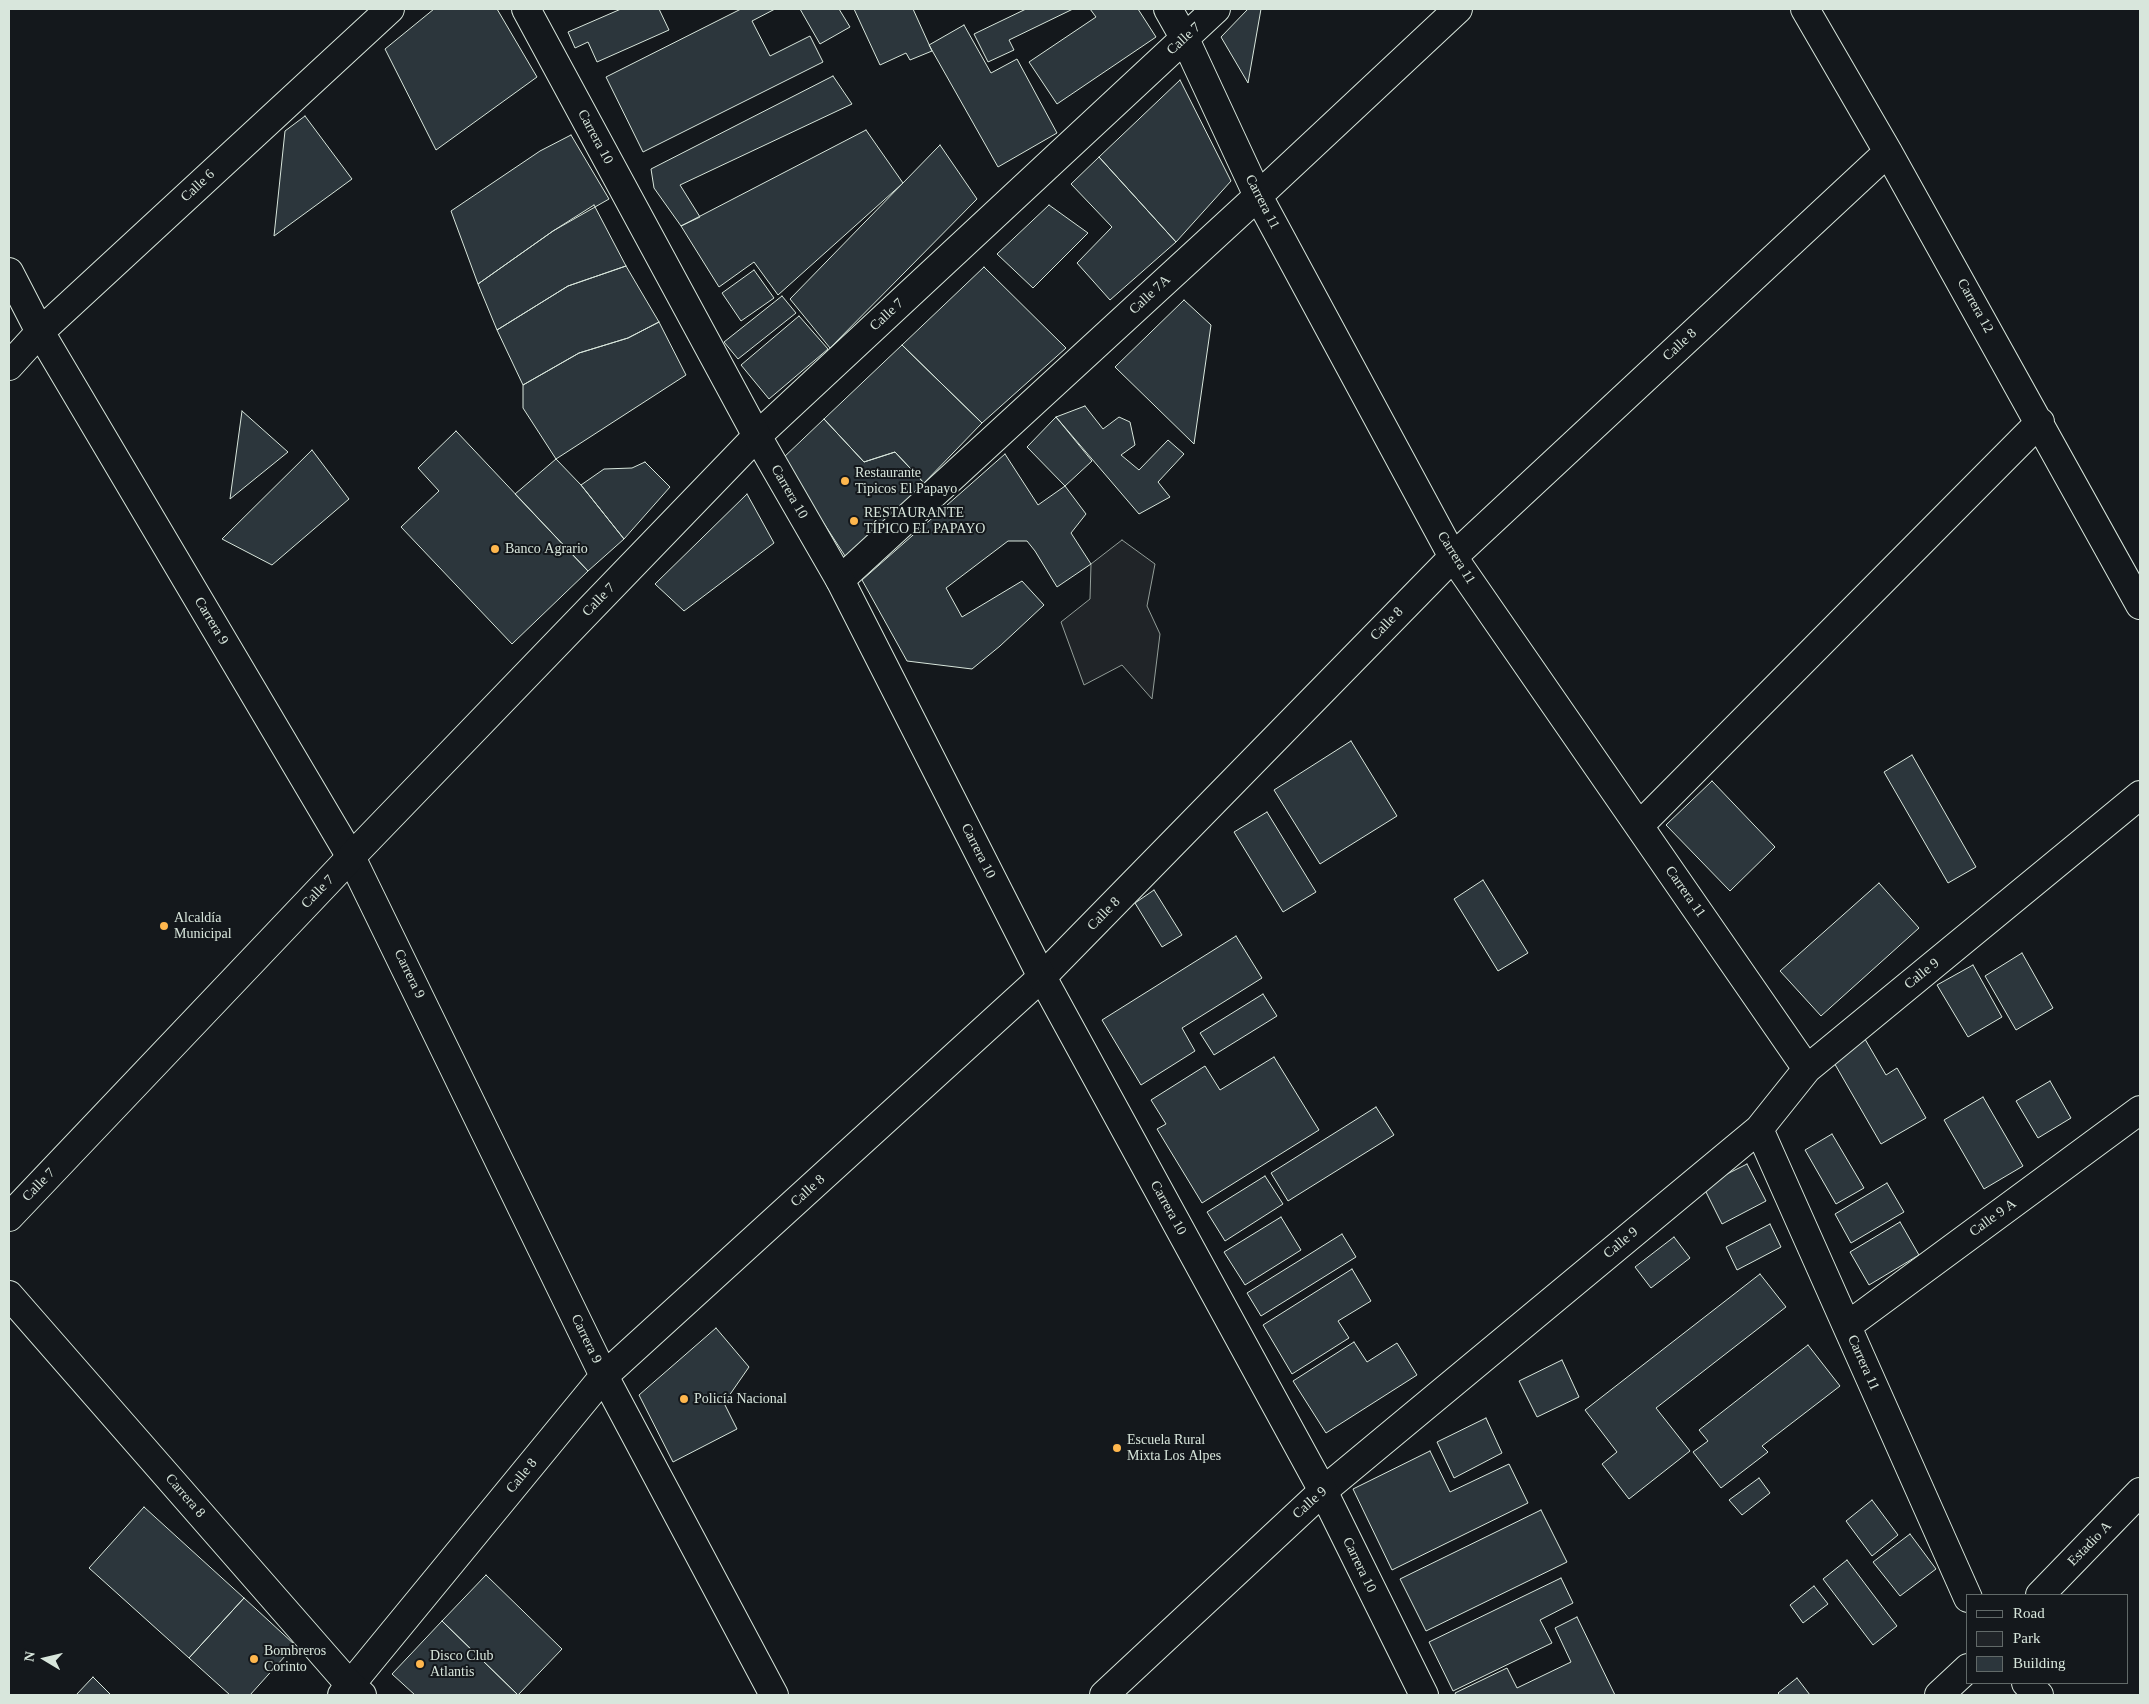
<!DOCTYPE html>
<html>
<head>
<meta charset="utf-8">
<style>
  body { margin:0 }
  #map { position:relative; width:2149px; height:1704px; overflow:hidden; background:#14181c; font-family:Georgia,serif }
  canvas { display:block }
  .frame { position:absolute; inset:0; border:10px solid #d8e6dc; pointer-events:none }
  .legend { position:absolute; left:1966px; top:1594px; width:162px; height:90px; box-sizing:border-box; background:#14181c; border:1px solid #626a69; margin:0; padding:6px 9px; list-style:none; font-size:15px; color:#d8e6dc }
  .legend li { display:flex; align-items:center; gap:10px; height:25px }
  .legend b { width:25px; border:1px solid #626a69 }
  .north { position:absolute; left:20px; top:1634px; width:50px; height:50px; -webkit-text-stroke:4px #14181c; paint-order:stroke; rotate:279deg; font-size:14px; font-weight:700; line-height:20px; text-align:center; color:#d8e6dc }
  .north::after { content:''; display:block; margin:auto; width:18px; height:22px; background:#d8e6dc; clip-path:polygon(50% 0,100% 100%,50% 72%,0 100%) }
</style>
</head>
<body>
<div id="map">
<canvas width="2149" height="1704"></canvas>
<div class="frame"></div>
<ul class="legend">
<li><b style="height:6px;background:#14181c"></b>Road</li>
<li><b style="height:14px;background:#202428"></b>Park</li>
<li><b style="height:14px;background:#2c363c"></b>Building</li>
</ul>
<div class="north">N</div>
</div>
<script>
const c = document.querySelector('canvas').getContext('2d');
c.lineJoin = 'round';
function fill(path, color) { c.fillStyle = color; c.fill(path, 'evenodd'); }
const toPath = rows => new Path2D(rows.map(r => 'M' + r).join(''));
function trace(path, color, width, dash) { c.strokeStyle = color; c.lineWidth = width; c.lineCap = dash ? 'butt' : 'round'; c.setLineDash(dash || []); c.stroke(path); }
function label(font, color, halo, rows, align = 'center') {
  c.font = font + ' Georgia,serif'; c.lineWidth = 4; c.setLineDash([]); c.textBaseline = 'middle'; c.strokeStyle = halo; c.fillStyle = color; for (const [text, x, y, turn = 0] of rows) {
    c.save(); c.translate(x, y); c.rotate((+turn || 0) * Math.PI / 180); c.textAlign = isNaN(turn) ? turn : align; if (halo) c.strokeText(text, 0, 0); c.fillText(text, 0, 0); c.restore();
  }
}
const green = toPath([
  [1122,540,1155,564,1147,606,1160,634,1152,699,1122,665,1084,685,1061,622,1090,599,1091,564,1122,540]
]);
fill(green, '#202428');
trace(green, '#939e99', 1);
const building = toPath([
  [434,9,497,9,537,77,436,150,385,49,434,9],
  [621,9,659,9,669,30,597,62,588,42,575,48,568,32,621,9],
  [741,9,775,9,752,21,770,56,810,36,823,62,643,152,606,77,741,9],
  [800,9,839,9,850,27,820,44,800,9],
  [854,9,913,9,932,51,910,60,906,53,880,65,854,9],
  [1026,9,1073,9,1009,40,1014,50,988,62,974,34,1026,9],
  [1090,9,1138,9,1156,37,1057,104,1029,62,1096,17,1090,9],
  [1248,9,1261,9,1248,83,1221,37,1248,9],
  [964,25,991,73,1017,59,1057,133,998,167,929,45,964,25],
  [833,76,852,104,680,185,700,217,681,226,654,188,651,169,833,76],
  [1180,80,1231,181,1176,242,1099,157,1180,80],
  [305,116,352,179,274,236,285,131,305,116],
  [866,130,903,183,778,295,754,262,719,287,681,226,866,130],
  [571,135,609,199,553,231,478,284,451,211,540,151,571,135],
  [940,145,977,199,830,348,790,299,940,145],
  [1099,157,1176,242,1110,300,1077,263,1112,227,1071,184,1099,157],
  [594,205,626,266,568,286,497,330,478,284,553,231,594,205],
  [1049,205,1088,233,1033,288,997,254,1049,205],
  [626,266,659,322,628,338,579,353,523,385,497,330,568,286,626,266],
  [984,267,1066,348,982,423,902,345,984,267],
  [754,270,774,298,741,321,722,293,754,270],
  [782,296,796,313,738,359,724,342,782,296],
  [1184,300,1211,325,1194,444,1115,367,1184,300],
  [799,316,828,349,769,399,741,365,799,316],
  [659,322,686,375,556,459,523,408,523,385,579,353,628,338,659,322],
  [902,345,982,423,924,483,895,452,864,462,824,419,902,345],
  [1085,406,1103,429,1119,417,1130,422,1135,445,1121,455,1139,470,1168,440,1184,454,1158,482,1170,497,1139,514,1056,417,1085,406],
  [242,411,288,452,230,499,242,411],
  [1056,417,1092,461,1065,486,1027,447,1056,417],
  [824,419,864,462,895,452,924,483,847,559,782,459,824,419],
  [456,431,588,571,512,644,401,527,439,491,418,468,456,431],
  [312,450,349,499,272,565,222,539,312,450],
  [1005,454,1038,505,1065,486,1086,514,1071,533,1091,564,1057,587,1035,551,1027,541,1008,541,946,588,962,617,1022,581,1044,605,1000,646,972,669,907,661,862,580,1005,454],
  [556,459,581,485,624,539,588,571,515,494,556,459],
  [645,462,670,487,624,539,581,485,604,469,632,468,645,462],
  [747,494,774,543,684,611,655,584,747,494],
  [1351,741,1397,816,1320,864,1274,790,1351,741],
  [1912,755,1976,867,1948,883,1884,772,1912,755],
  [1712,781,1775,847,1730,891,1666,825,1712,781],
  [1267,812,1316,892,1283,912,1234,832,1267,812],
  [1483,880,1528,953,1498,971,1454,899,1483,880],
  [1879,883,1919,928,1821,1016,1780,971,1879,883],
  [1154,890,1182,935,1162,947,1135,903,1154,890],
  [1236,936,1262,978,1182,1028,1195,1051,1141,1085,1102,1020,1236,936],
  [2022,953,2053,1008,2016,1030,1985,976,2022,953],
  [1973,965,2002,1017,1968,1037,1937,985,1973,965],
  [1263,994,1277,1016,1214,1055,1200,1033,1263,994],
  [1862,1034,1886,1075,1897,1068,1926,1118,1881,1144,1829,1054,1862,1034],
  [1274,1057,1319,1130,1202,1203,1157,1129,1166,1124,1151,1100,1205,1066,1220,1090,1274,1057],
  [2050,1081,2071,1118,2038,1138,2016,1101,2050,1081],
  [1983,1097,2023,1166,1984,1189,1944,1120,1983,1097],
  [1376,1107,1394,1135,1288,1201,1271,1173,1376,1107],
  [1832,1134,1864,1188,1836,1204,1805,1150,1832,1134],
  [1747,1164,1766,1201,1722,1224,1703,1186,1747,1164],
  [1265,1176,1283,1204,1225,1241,1207,1212,1265,1176],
  [1887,1183,1904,1212,1851,1243,1835,1214,1887,1183],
  [1281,1217,1301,1250,1245,1285,1224,1252,1281,1217],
  [1900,1222,1919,1255,1869,1285,1850,1252,1900,1222],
  [1770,1224,1781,1247,1737,1270,1726,1247,1770,1224],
  [1342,1234,1356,1257,1261,1316,1247,1293,1342,1234],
  [1674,1237,1690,1258,1651,1288,1635,1267,1674,1237],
  [1352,1269,1371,1301,1338,1321,1349,1338,1292,1374,1263,1325,1352,1269],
  [1760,1274,1786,1307,1656,1408,1690,1451,1629,1499,1602,1464,1617,1452,1585,1410,1760,1274],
  [716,1328,749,1367,724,1403,737,1429,673,1462,639,1395,716,1328],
  [1354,1342,1367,1362,1397,1343,1417,1375,1326,1433,1293,1381,1354,1342],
  [1808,1345,1840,1386,1762,1446,1768,1452,1721,1488,1693,1452,1708,1441,1699,1430,1808,1345],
  [1562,1360,1579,1397,1537,1417,1519,1381,1562,1360],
  [1486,1418,1502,1453,1454,1478,1437,1442,1486,1418],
  [1430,1451,1450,1492,1509,1464,1528,1503,1392,1570,1353,1489,1430,1451],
  [1759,1478,1770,1493,1742,1515,1729,1500,1759,1478],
  [1872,1500,1898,1535,1872,1556,1846,1521,1872,1500],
  [144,1507,244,1598,189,1658,89,1568,144,1507],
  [1541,1510,1567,1562,1426,1631,1400,1579,1541,1510],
  [1910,1534,1936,1569,1900,1596,1873,1562,1910,1534],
  [1847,1560,1897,1626,1873,1645,1823,1579,1847,1560],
  [486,1575,562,1649,518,1695,442,1621,486,1575],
  [1561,1578,1573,1603,1540,1620,1552,1643,1453,1691,1429,1642,1561,1578],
  [1814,1586,1828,1604,1803,1623,1790,1605,1814,1586],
  [244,1598,295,1645,250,1695,230,1695,189,1658,244,1598],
  [1577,1617,1615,1695,1456,1695,1455,1693,1507,1668,1517,1688,1571,1662,1555,1628,1577,1617],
  [442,1621,518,1695,415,1695,392,1674,442,1621],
  [93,1677,111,1695,76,1695,93,1677],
  [1797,1678,1810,1695,1780,1695,1778,1693,1797,1678]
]);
fill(building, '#2c363c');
trace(building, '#d8e6dc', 1);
const street = toPath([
  [1168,9,1185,39,1258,196,1453,557,1807,1069],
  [1805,9,1888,152,2140,605],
  [9,272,40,332,351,857,604,1376,774,1695],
  [9,366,40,332,390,9],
  [757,436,1216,9],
  [840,580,1258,196,1458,9],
  [1639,826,2040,422],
  [1759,1129,1968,1598],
  [1847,1326,2140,1110],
  [2040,1595,2140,1492],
  [2026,1683,2039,1695],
  [342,1695,604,1376,1042,977,1453,557,1888,152],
  [1104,1695,1323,1491,1759,1129,1807,1069,2140,795],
  [1939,1695,1968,1668]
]);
const secondary = toPath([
  [9,1217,351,857,757,436],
  [9,1295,350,1685,362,1695]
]);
const primary = toPath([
  [526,9,757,436,840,580,1042,977,1323,1491,1424,1695]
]);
trace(street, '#d8e6dc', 30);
trace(secondary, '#d8e6dc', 30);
trace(primary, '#d8e6dc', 30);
trace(street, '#14181c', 28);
trace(secondary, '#14181c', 28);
trace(primary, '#14181c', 28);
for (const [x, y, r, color] of [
  [845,481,5,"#ffb74d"],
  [854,521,5,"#ffb74d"],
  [495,549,5,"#ffb74d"],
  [164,926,5,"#ffb74d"],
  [684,1399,5,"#ffb74d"],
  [1117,1448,5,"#ffb74d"],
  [254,1659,5,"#ffb74d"],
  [420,1664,5,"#ffb74d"]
]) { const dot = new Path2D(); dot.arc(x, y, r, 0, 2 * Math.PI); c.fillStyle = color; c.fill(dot); trace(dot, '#14181c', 2); }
label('14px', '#d8e6dc', '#14181c', [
  ["Calle 7",1184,39,-43],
  ["Carrera 10",595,137,62],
  ["Calle 6",198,186,-43],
  ["Carrera 11",1262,202,63],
  ["Calle 7A",1150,295,-43],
  ["Carrera 12",1975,306,61],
  ["Calle 7",887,315,-43],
  ["Calle 8",1680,345,-43],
  ["Carrera 10",789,492,60],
  ["Carrera 11",1456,558,58],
  ["Calle 7",599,600,-46],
  ["Carrera 9",211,621,59],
  ["Calle 8",1387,624,-46],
  ["Carrera 10",978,851,63],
  ["Calle 7",318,892,-46],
  ["Carrera 11",1685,892,55],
  ["Calle 8",1104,914,-46],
  ["Carrera 9",409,974,64],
  ["Calle 9",1922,974,-39],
  ["Calle 7",39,1185,-46],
  ["Calle 8",808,1191,-42],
  ["Carrera 10",1168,1208,61],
  ["Calle 9 A",1993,1218,-36],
  ["Calle 9",1621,1243,-40],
  ["Carrera 9",586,1339,64],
  ["Carrera 11",1863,1363,66],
  ["Calle 8",522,1476,-51],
  ["Carrera 8",185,1496,49],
  ["Calle 9",1310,1503,-42],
  ["Estadio A",2090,1544,-46],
  ["Carrera 10",1359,1565,64]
]);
label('14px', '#d8e6dc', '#14181c', [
  ["Restaurante",855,473],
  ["Tipicos El Papayo",855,489],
  ["RESTAURANTE",864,513],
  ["TÍPICO EL PAPAYO",864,529],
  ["Banco Agrario",505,549],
  ["Alcaldía",174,918],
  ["Municipal",174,934],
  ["Policía Nacional",694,1399],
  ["Escuela Rural",1127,1440],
  ["Mixta Los Alpes",1127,1456],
  ["Bombreros",264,1651],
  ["Corinto",264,1667],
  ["Disco Club",430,1656],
  ["Atlantis",430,1672]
], 'left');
</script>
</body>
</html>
